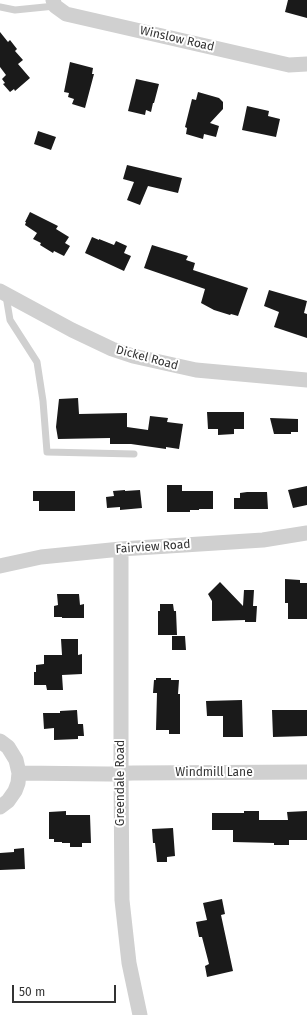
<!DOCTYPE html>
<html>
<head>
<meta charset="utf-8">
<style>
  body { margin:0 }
  #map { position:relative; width:307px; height:1015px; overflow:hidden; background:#fff; font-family:"Fira Sans",sans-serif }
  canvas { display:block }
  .scale { position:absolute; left:12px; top:985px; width:104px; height:18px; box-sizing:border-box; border:2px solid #333; border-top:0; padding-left:5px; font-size:12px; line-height:14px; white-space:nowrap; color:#333; -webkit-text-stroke:3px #fff; paint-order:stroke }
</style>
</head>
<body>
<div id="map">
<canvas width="307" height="1015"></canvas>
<div class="scale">50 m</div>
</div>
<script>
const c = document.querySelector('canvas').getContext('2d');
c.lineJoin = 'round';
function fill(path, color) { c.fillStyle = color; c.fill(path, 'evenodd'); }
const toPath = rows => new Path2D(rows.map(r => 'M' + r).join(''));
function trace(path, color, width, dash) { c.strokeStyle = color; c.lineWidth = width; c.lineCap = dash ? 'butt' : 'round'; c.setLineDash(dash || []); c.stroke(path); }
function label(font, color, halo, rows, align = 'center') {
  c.font = font + ' "Fira Sans",sans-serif'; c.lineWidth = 4; c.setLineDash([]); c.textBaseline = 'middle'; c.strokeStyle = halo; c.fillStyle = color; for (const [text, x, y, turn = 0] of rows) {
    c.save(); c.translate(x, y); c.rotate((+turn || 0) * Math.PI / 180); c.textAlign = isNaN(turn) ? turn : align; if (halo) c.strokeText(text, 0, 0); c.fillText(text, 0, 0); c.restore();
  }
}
fill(toPath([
  [288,0,307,0,307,18,285,12],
  [0,32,8,42,10,40,17,49,15,51,23,60,18,64,30,78,15,91,14,89,10,92,3,84,5,83,2,79,6,75,0,67],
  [70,62,93,68,92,74,94,74,85,108,72,104,74,99,68,97,69,93,64,92],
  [136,79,159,84,154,103,153,103,151,112,146,110,145,115,128,111],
  [198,92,219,98,223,102,223,109,210,123,219,126,216,137,204,134,203,139,186,134,187,128,185,127,192,99,196,100],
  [247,106,269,111,268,116,280,119,276,137,242,130],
  [38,131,56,137,51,150,34,144],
  [127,165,182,178,178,193,148,186,140,205,127,200,134,182,123,179],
  [30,212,58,226,56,229,69,237,65,243,70,246,64,256,54,251,53,253,40,245,41,243,33,239,37,233,25,225,26,222,25,222],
  [92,237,99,240,99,239,114,245,116,241,127,246,124,253,131,256,124,271,85,253],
  [152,245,188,256,186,260,195,263,193,270,248,288,238,316,231,314,230,315,214,310,201,303,205,289,144,268],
  [269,290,307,301,304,313,307,314,307,338,274,327,279,312,264,306],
  [78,398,79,414,127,413,127,427,148,430,150,416,168,418,167,422,183,424,179,449,166,447,166,449,131,444,110,444,110,438,58,439,56,427,59,399],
  [207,412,244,412,244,429,234,429,234,434,218,435,218,429,208,429],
  [270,418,298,419,298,432,291,432,291,434,274,434],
  [167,485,182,485,182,491,213,491,213,509,199,509,199,510,190,510,190,512,167,512],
  [307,486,307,505,293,508,288,490],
  [125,490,125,491,140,490,142,508,120,510,120,507,107,508,106,497,114,496,113,491],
  [33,491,75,491,75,511,39,511,39,501,33,501],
  [247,492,267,492,268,509,234,509,234,498,240,498,240,493],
  [285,579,300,580,300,583,307,583,307,619,288,619,288,603,285,603],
  [220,582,243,606,244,590,254,590,253,606,257,606,256,622,245,622,245,620,212,621,212,601,208,594],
  [57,594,79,594,80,605,84,604,84,618,62,618,62,617,54,617,54,606,58,605],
  [160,604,173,604,174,611,176,611,177,635,158,635,158,611,160,611],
  [172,636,185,636,186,650,172,650],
  [61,639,78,639,78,655,82,654,82,674,62,675,63,690,47,690,46,685,34,685,34,672,36,672,36,665,44,664,44,655,62,655],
  [156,678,171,678,171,680,179,680,178,694,180,694,180,734,169,734,169,730,156,730,157,693,153,693,154,680,156,680],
  [242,700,243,737,223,737,223,716,207,716,206,701],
  [77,710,78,724,83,724,84,736,78,736,78,739,54,740,54,728,44,729,43,713,60,713,60,711],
  [272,710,307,710,307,736,273,737],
  [66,811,66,815,90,815,91,843,82,843,82,847,70,847,70,843,62,843,62,842,54,842,54,839,49,839,49,812],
  [244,811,259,811,259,820,288,820,287,812,307,811,307,840,289,840,289,845,274,845,274,843,233,842,233,830,212,830,212,813,244,813],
  [173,828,175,856,167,857,167,862,157,862,155,843,153,843,152,829],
  [24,848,25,869,0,870,0,853,14,852,14,849],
  [222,899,225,914,221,915,233,971,207,977,205,966,209,964,202,937,199,937,196,922,207,920,203,903]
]), '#1a1a1a');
trace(toPath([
  [0,7,15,10,55,6],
  [6,296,10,320,37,362,43,401,47,452,134,454]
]), '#d0d0d0', 7);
trace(toPath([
  [53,0,55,6,66,14,289,65,307,64],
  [0,291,72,330,112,349,133,356,196,370,307,380],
  [121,549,121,774,122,900,129,963,140,1015],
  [0,566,41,557,121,549,263,540,307,533],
  [0,741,8,747,16,760,19,773,18,783,15,791,8,801,0,807],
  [19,773,108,774,133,773,307,772]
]), '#d0d0d0', 15);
label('12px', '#333', '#fff', [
  ["Winslow Road",177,39,13],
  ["Dickel Road",147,358,15],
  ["Fairview Road",153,547,-4],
  ["Windmill Lane",214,773],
  ["Greendale Road",121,783,-90]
]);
</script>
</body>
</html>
